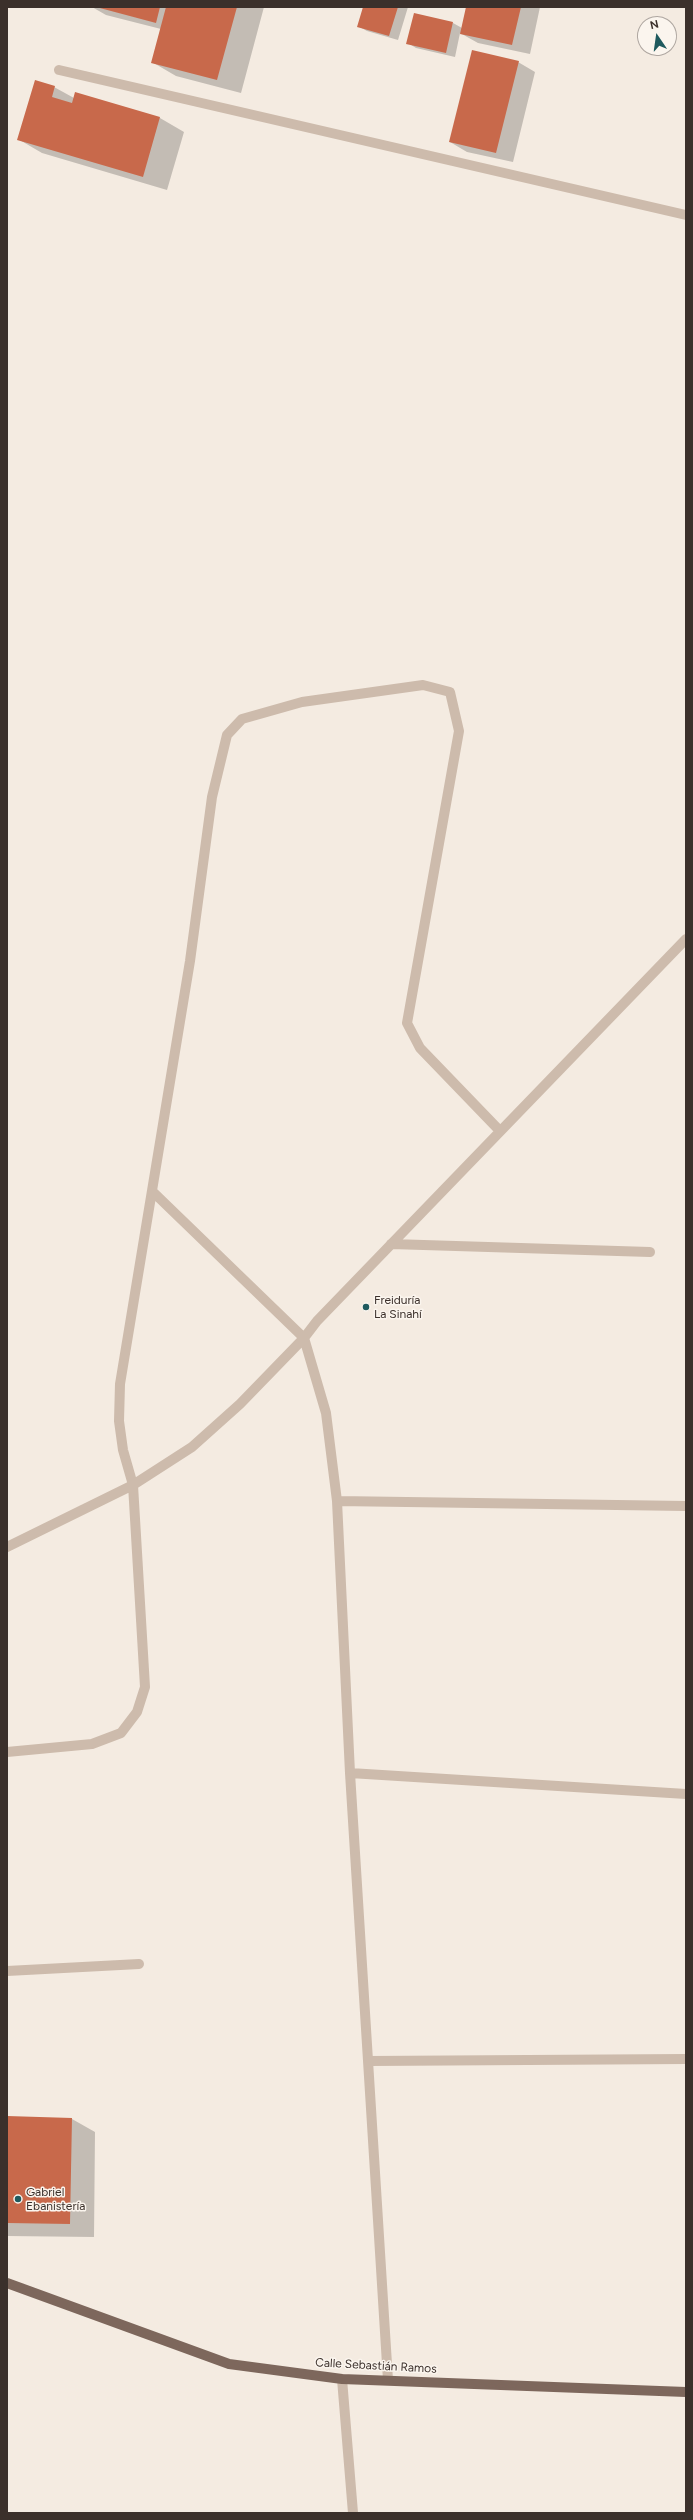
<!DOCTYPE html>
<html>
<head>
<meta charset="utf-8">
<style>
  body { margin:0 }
  #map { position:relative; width:693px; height:2520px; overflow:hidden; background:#f4ebe1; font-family:Figtree,sans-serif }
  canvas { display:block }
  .frame { position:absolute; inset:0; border:8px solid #3b302b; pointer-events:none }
  .north { position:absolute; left:637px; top:16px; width:40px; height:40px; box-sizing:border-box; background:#fbf5ee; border:1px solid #aea6a0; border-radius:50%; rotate:347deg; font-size:11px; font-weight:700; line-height:16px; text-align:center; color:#3b302b }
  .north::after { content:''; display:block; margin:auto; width:14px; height:18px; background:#1f5a5e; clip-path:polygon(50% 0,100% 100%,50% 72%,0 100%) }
</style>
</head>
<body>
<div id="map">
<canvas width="693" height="2520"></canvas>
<div class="frame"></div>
<div class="north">N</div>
</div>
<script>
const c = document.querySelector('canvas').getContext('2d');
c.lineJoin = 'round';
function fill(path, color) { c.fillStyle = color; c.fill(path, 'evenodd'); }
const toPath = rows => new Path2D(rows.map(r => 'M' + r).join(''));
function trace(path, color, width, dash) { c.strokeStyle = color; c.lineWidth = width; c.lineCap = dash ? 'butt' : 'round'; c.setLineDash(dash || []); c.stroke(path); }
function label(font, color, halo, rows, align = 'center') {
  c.font = font + ' Figtree,sans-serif'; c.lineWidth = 3; c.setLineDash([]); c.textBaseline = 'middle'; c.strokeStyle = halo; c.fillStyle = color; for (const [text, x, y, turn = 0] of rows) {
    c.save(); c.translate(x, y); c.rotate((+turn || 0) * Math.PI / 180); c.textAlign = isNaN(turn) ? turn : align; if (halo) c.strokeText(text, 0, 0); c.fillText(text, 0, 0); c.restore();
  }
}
fill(toPath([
  [92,7,264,7,241,93,176,76,152,62,161,29,106,15],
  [364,7,408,7,398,40,367,31,358,26],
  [467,7,540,7,530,54,478,43,460,33,455,57,416,48,408,43,453,23,462,28],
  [518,62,535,72,513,162,467,152,450,142],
  [54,87,74,98,76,93,160,118,184,132,167,190,42,153,18,139],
  [7,2117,72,2119,95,2132,94,2237,7,2236]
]), '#0003');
fill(toPath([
  [96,7,160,7,156,23],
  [166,7,237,7,217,80,151,63],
  [363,7,398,7,389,36,357,27],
  [466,7,521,7,512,45,460,34],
  [414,13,453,22,446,53,406,44],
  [472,50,519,61,496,153,449,142],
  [35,80,55,86,52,97,72,103,75,92,160,117,143,177,17,140],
  [7,2116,72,2118,70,2224,7,2223]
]), '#c8694b');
trace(toPath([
  [59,70,686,215],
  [152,1191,304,1338,326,1413,337,1501,350,1773,388,2380],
  [391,1244,650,1252],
  [337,1501,686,1506],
  [7,1547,133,1485,192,1447,240,1404,304,1338,317,1321,686,939],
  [7,1752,92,1744,121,1733,137,1712,145,1687,133,1485,123,1450,119,1421,120,1384,190,961,212,797,227,735,242,719,302,702,423,685,450,692,459,731,407,1023,420,1048,500,1131],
  [350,1773,686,1794],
  [7,1971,139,1964],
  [369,2061,686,2059],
  [342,2379,353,2513]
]), '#cdbbac', 10);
trace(toPath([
  [7,2283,229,2364,342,2379,686,2392]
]), '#7d675c', 10);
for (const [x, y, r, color] of [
  [366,1307,4,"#1f5a5e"],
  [18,2199,4,"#1f5a5e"]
]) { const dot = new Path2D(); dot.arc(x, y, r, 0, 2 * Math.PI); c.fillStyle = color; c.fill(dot); trace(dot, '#fbf5ee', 1.5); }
label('12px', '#3b302b', '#fbf5ee', [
  ["Freiduría",374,1300],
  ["La Sinahí",374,1314],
  ["Gabriel",26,2192],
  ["Ebanistería",26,2206]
], 'left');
label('12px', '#3b302b', '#fbf5ee', [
  ["Calle Sebastián Ramos",376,2366,3]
]);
</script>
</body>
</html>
